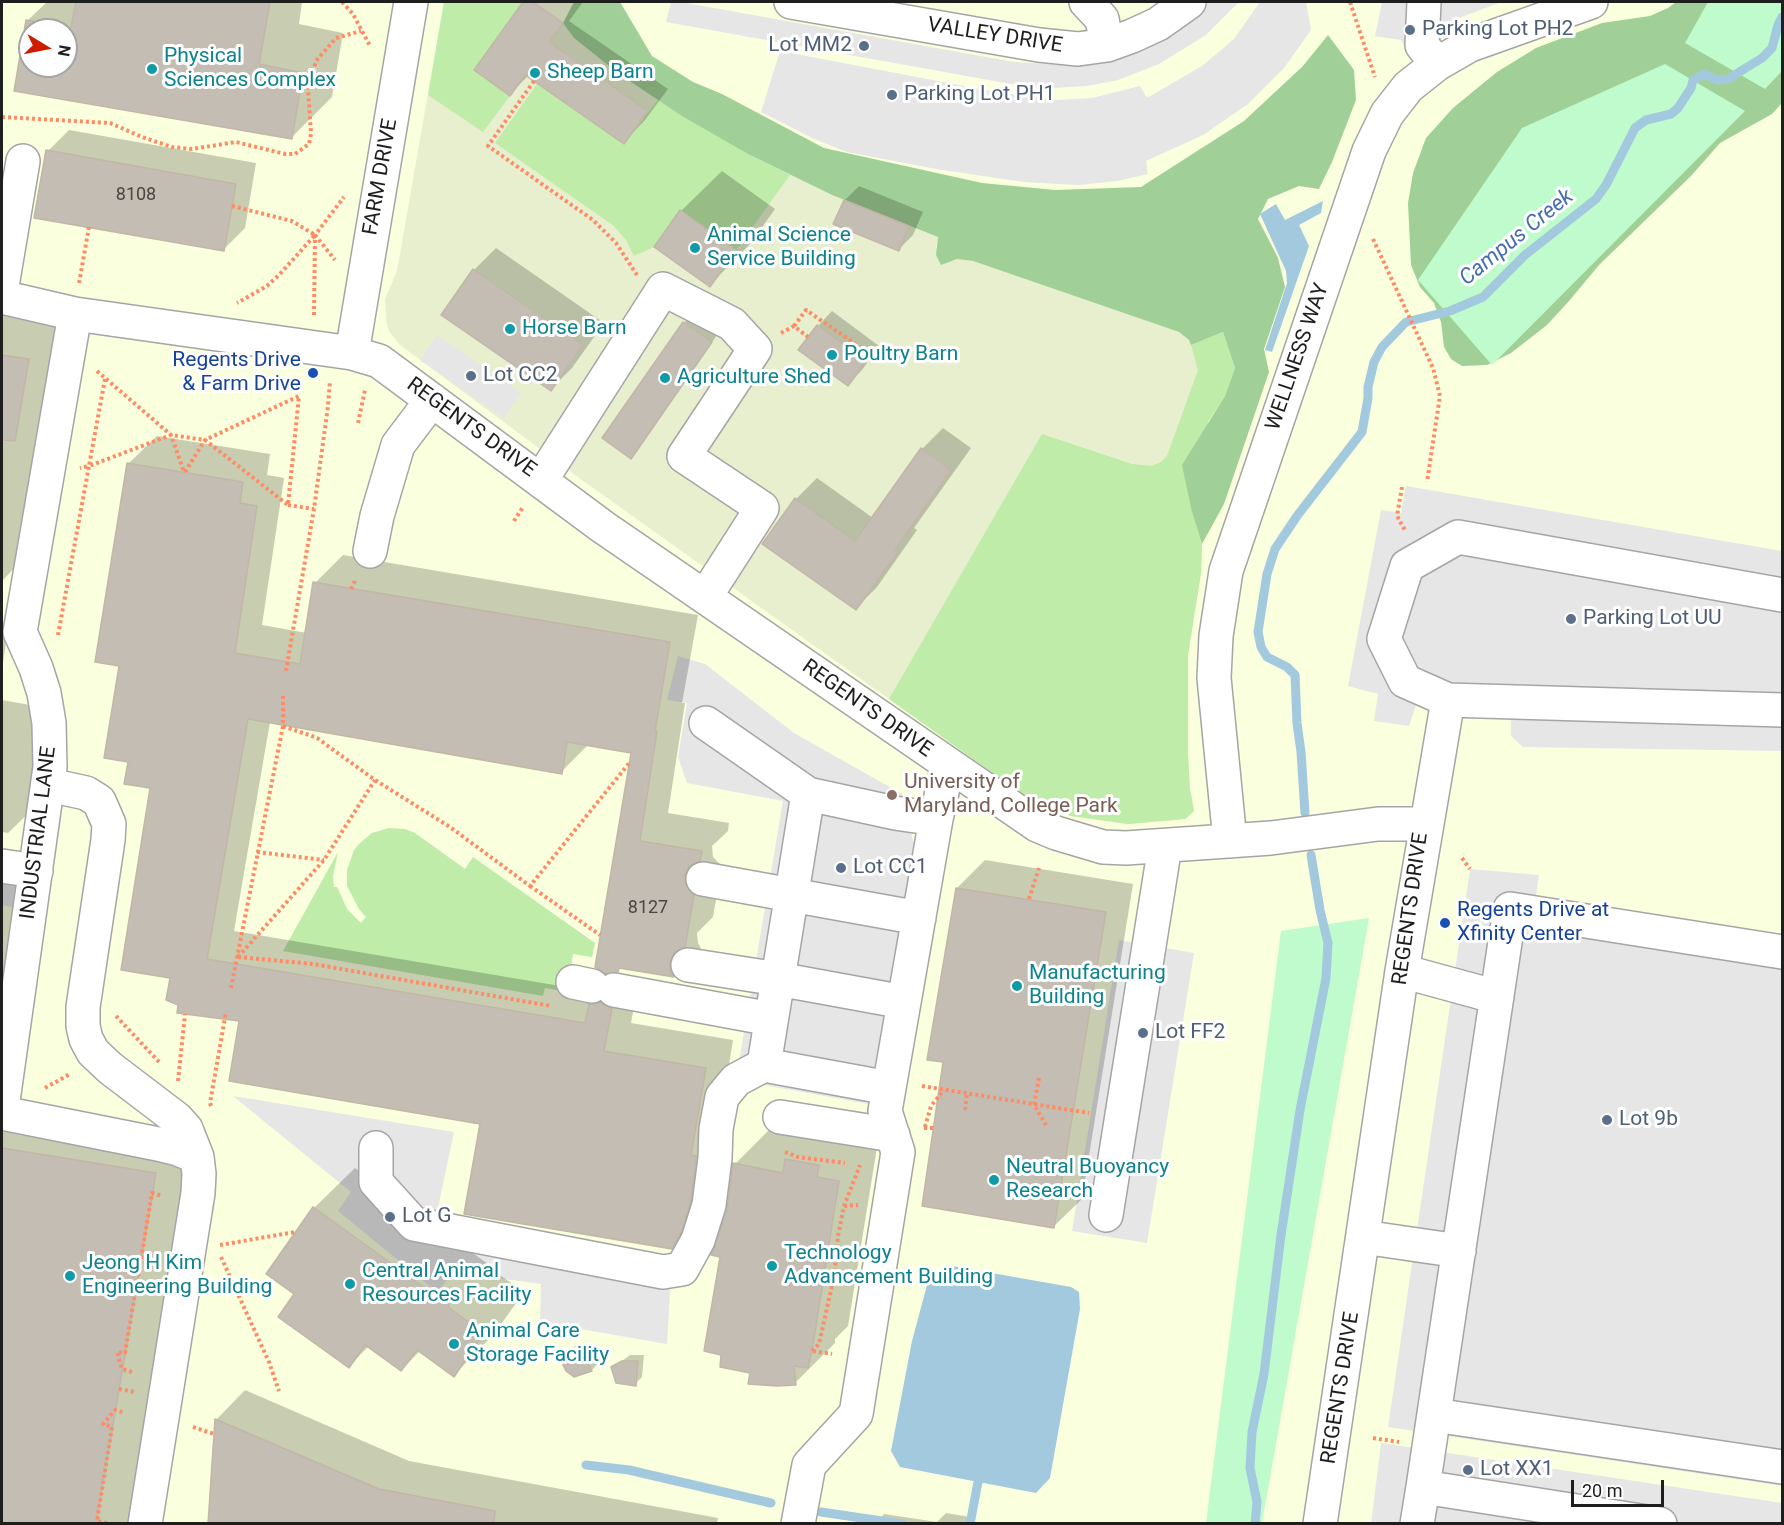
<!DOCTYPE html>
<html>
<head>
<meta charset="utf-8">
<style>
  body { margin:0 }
  #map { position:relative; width:1784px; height:1525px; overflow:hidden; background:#f0ede4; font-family:Roboto,sans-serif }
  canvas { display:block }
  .frame { position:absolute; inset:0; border:3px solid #1e1e1e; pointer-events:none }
  .north { position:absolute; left:18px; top:18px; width:60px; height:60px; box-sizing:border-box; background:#fff; border:2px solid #a5a5a5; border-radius:50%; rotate:100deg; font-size:16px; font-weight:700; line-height:24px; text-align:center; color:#1e1e1e }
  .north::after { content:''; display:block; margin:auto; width:21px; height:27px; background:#cc1d00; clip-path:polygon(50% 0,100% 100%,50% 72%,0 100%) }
  .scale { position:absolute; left:1571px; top:1480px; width:93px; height:27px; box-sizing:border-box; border:3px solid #1e1e1e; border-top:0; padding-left:8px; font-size:18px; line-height:21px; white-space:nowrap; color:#1e1e1e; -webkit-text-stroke:4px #fff; paint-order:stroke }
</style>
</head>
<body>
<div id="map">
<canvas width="1784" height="1525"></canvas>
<div class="frame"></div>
<div class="north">N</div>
<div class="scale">20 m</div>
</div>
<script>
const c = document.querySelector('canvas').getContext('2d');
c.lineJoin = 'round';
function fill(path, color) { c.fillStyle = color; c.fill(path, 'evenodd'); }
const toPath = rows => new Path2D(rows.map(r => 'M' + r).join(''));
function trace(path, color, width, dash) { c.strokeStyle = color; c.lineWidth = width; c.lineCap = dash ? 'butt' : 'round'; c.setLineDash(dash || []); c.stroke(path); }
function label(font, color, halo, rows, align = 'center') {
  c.font = font + ' Roboto,sans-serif'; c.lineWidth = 6; c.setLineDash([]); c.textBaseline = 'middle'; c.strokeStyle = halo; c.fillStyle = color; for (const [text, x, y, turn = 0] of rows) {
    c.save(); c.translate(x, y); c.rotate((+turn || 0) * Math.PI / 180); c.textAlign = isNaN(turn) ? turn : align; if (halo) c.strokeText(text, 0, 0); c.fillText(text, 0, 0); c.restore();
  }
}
fill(toPath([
  [2,2,1782,2,1782,1523,2,1523],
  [30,30,66,30,66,66,30,66]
]), '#faffdd');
fill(toPath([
  [444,2,533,2,563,23,574,38,619,74,682,116,748,154,832,195,938,237,936,248,957,259,973,261,1179,332,1189,340,1225,396,1208,422,1192,512,1202,544,1201,573,1188,655,1188,754,1190,789,1194,811,1185,819,1128,824,1071,816,1032,801,575,475,399,344,389,331,386,320,385,299,397,271]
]), '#e8efce');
fill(toPath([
  [444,2,523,2,474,69,510,96,483,132,428,95],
  [537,84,624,144,658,100,748,154,790,175,736,250,680,211,654,247,634,256,626,240,614,226,495,143],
  [1223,332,1235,368,1225,396,1208,422,1192,512,1202,544,1201,573,1188,655,1188,754,1190,789,1194,811,1185,819,1128,824,1071,816,1032,801,889,699,1042,434,1132,464,1152,466,1161,462,1167,456,1198,370,1191,345],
  [389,828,405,829,415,833,465,869,473,857,595,943,592,957,573,954,567,992,545,988,543,996,283,951,338,852,333,876,334,887,337,887,347,909,361,923,366,917,359,909,347,886,347,870,354,850,360,843,372,833]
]), '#bfeca8');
fill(toPath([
  [574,2,620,2,652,56,693,82,722,94,824,148,982,183,1055,190,1141,187,1244,121,1303,66,1328,35,1354,70,1356,100,1332,162,1319,189,1299,186,1268,199,1258,219,1278,258,1285,287,1264,349,1269,372,1224,504,1202,544,1192,512,1182,465,1225,396,1235,368,1223,332,1191,345,1189,340,1179,332,973,261,957,259,941,265,936,255,938,237,832,195,748,154,682,116,619,74,574,38,563,23],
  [1676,2,1782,2,1782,103,1772,114,1720,143,1691,176,1599,265,1569,301,1547,325,1511,353,1487,365,1462,366,1451,359,1444,347,1441,322,1434,303,1420,287,1411,265,1408,203,1413,173,1426,138,1453,108,1497,72,1536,48,1602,23,1650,16,1668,8]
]), '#a0d097');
fill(toPath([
  [1708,2,1782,2,1782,71,1765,89,1685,43],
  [1665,64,1745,111,1492,365,1418,280,1522,128],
  [1369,918,1262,1523,1206,1523,1281,931]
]), '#bffbcc');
fill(toPath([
  [671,2,681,2,1014,62,1072,65,1192,18,1209,2,1239,2,1206,35,1159,64,1118,80,1087,86,1051,88,1011,84,666,22],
  [1260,2,1306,2,1311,30,1284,68,1248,104,1203,135,1146,161,1148,174,1117,181,1078,185,1024,182,936,169,847,152,814,139,761,112,780,51,996,92,1057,100,1092,98,1140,86,1147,98,1202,66,1234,39],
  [1382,2,1501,2,1446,23,1441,40,1413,60,1401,40,1375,36],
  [437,335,521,393,504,418,420,360],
  [1406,486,1782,551,1782,751,1523,747,1511,736,1511,712,1484,710,1470,718,1445,716,1416,705,1409,726,1374,721,1378,694,1348,686,1381,510,1401,513],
  [678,656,705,664,794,733,902,794,914,845,868,1104,736,1080,783,801,687,783,678,757,687,703,667,700],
  [2,849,27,854,17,908,2,905],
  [1470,869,1539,875,1536,896,1782,936,1782,1486,1388,1427],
  [1119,940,1194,953,1147,1243,1072,1231],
  [233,1096,454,1132,435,1222,672,1259,667,1344,540,1322,541,1284,453,1272,437,1292,338,1211,351,1192],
  [1381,1443,1782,1503,1782,1523,1371,1524]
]), '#e6e6e6');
fill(toPath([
  [1323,201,1321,213,1299,225,1309,246,1272,352,1265,350,1287,283,1286,271,1260,214,1276,204,1285,220],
  [952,1266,1071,1287,1079,1292,1080,1309,1050,1478,1036,1493,900,1467,891,1451,912,1341,930,1274]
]), '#a3c9df');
fill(toPath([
  [47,2,302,2,299,24,343,33,332,97,291,138,16,90,28,20],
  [30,30,66,30,66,66,30,66],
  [525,2,583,2,569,21,668,89,645,120,624,142,528,76,510,94,476,69],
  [69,130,256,163,245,228,223,250,48,151],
  [722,171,775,209,750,244,710,285,681,211],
  [859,186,923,212,913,235,899,249,845,200],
  [496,248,604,323,572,368,551,389,443,315,474,270],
  [2,308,68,319,28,554,2,581],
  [832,311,879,346,862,370,848,384,800,349,818,326],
  [690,316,717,335,638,450,631,457,684,323],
  [943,428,971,448,914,528,917,530,877,587,856,608,796,499,817,478,873,518,922,449],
  [157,436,270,454,267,475,284,478,262,625,307,633,315,583,343,555,698,615,682,703,685,703,668,813,729,823,728,831,712,846,713,857,722,866,713,917,697,933,698,943,701,948,674,975,621,966,617,970,633,752,589,744,561,772,270,722,234,931,602,993,618,977,629,975,639,980,631,1023,733,1040,719,1127,700,1219,671,1247,481,1122,240,1020,180,1004,172,977,152,787,129,761,121,665,128,464],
  [2,635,7,636,2,669],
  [2,700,58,710,43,799,8,833,2,832],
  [2,859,46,867,2,1050],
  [985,860,1133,884,1082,1199,1053,1227,945,1061,957,888],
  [43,1108,196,1133,129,1524,2,1524,2,1129],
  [775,1124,878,1141,848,1326,835,1339,835,1343,795,1383,728,1211,735,1164],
  [355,1168,488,1264,487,1266,524,1292,494,1334,454,1375,420,1351,401,1370,369,1346,349,1366,296,1294,314,1208],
  [575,1346,590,1346,598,1363,592,1370,574,1375,568,1353],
  [630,1355,644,1355,642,1377,635,1384,613,1368],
  [245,1390,409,1461,718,1518,717,1524,209,1524,216,1420],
  [946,1513,970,1517,969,1524,875,1524,884,1514,937,1522]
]), '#0003');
trace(toPath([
  [1305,813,1301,752,1297,723,1295,675,1287,667,1267,657,1261,647,1258,632,1267,574,1275,549,1297,516,1362,432,1368,398,1368,387,1374,362,1382,347,1406,322,1450,311,1483,297,1525,255,1596,199,1606,185,1635,128,1646,120,1671,114,1678,108,1691,88,1693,80,1705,74,1717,80,1728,79,1762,58,1772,48,1778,25,1782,17],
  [586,1465,629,1470,771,1503],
  [821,1512,902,1524],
  [970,1524,978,1482],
  [1255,1524,1257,1502,1250,1468,1252,1432,1264,1374,1281,1235,1300,1110,1326,978,1328,943,1320,910,1311,855]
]), '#a3c9df', 9);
const building = toPath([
  [76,2,270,2,259,64,303,73,292,139,14,91,26,20,71,28,76,2],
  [30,30,66,30,66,66,30,66,30,30],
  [523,2,533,2,563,23,549,42,648,111,624,144,525,75,510,96,474,70,523,2],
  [46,150,236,184,224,251,34,218,46,150],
  [844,200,909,226,899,251,833,224,844,200],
  [680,210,736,250,710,287,654,247,680,210],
  [473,269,583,345,551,391,441,315,473,269],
  [683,322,712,342,631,459,602,438,683,322],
  [817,325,866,361,848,386,798,350,817,325],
  [2,355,29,359,15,441,2,440,2,355],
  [921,448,951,470,895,550,898,552,856,610,762,544,795,498,855,541,921,448],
  [127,463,243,482,240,503,257,506,235,653,300,664,313,582,670,642,655,731,657,731,640,841,702,851,700,861,689,866,685,875,686,886,694,895,685,947,674,953,670,962,670,971,674,977,619,968,618,972,606,974,595,967,631,753,567,742,562,774,248,719,207,959,585,1023,589,1004,600,1002,612,1009,604,1051,706,1068,691,1155,696,1156,691,1201,681,1233,672,1249,464,1214,480,1124,229,1081,239,1021,177,1013,178,1005,166,1000,170,978,121,970,150,788,124,784,128,762,104,758,119,666,95,662,127,463],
  [956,888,1106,912,1054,1228,922,1206,943,1062,927,1060,956,888],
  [2,1148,156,1173,96,1524,2,1524,2,1148],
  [785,1159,819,1165,817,1177,839,1181,812,1351,808,1368,794,1366,796,1385,777,1386,748,1384,750,1373,720,1367,721,1355,704,1351,720,1257,711,1255,727,1210,733,1163,783,1173,785,1159],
  [313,1207,449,1305,448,1307,484,1333,454,1377,417,1350,401,1371,365,1345,349,1368,278,1317,294,1294,266,1274,313,1207],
  [567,1352,583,1352,592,1371,574,1377,566,1371,563,1365,567,1352],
  [622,1361,638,1361,636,1386,616,1383,611,1367,622,1361],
  [215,1419,379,1489,495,1511,494,1524,208,1524,215,1419]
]);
fill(building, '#c4bdb3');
trace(building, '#c2b6a6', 1.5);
const minor = toPath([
  [791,2,1039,45,1078,49,1107,45,1132,36,1158,24,1189,2],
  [1086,2,1102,19,1107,45],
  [1424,2,1422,45,1437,64],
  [2,286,23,161],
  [2,297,75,314,352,353,379,361,603,527,1037,825,1056,833,1103,847,1126,848,1271,838,1378,824,1427,824],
  [352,353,411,2],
  [541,480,663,289,732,324,755,349,684,456,762,508,705,597],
  [370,551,377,516,398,445,432,400],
  [1448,700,1782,710],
  [706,723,808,794,895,813,936,819],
  [49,785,86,793,99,801,109,824,108,840,83,1007,83,1026,86,1039,93,1052,110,1068,177,1119,186,1129,197,1157,199,1174,198,1193,145,1524],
  [808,794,764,1065,889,1088],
  [1230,841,1214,678,1216,636,1226,571,1369,151,1387,114,1408,87,1437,64,1470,45,1591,2],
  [2,866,36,871],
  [703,879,919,918],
  [688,965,778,979,904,1002],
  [1402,971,1497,997],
  [573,982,592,986],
  [614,990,771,1019],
  [2,1108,50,767,49,723,44,693,36,668,20,632,75,314],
  [2,1113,158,1144,178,1149,197,1157],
  [780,1117,893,1135],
  [376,1148,376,1182,414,1224,663,1272,682,1269,698,1240,709,1205,715,1158,716,1129,722,1097,736,1080,764,1065],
  [1106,1215,1165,846],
  [1363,1237,1459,1251],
  [1434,1415,1782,1467],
  [1423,1487,1510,909,1782,952],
  [798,1524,809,1465,856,1414,898,1152,885,1111,936,819,948,765],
  [1320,1524,1402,971,1448,700,1405,681,1384,639,1407,566,1458,537,1782,595],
  [1417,1524,1423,1487,1660,1524]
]);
trace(minor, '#a5a5a5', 36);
trace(toPath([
  [342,2,353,14,370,46],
  [1350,2,1375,77],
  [534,81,488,146,593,220,616,243,637,275],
  [2,117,110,123,142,137,172,147,192,149,236,142,285,154,295,154,309,144,311,134,308,88,316,61,336,38,361,31],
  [232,206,292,221,315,235,280,274,267,286,237,303],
  [315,235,335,260],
  [1373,239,1433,368,1440,396,1427,482],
  [79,283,89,227],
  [314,315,315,235,344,197],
  [794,326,806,310,867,352,900,356],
  [781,333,794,326,808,337],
  [97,371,171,435,184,472],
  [105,379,89,466,171,435,205,440,288,505,299,396],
  [358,423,365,390],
  [185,472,205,440,299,396],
  [1402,487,1397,516,1406,532],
  [288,505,314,509],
  [514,521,523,507],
  [351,589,356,579],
  [58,635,89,466,80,468],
  [286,671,314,509,328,406,330,381],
  [283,726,317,738,375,780,450,827,530,886,630,762],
  [257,852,324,860],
  [1462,858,1470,869],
  [530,886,600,935],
  [1029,899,1039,868],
  [238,957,313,964,551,1006],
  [238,957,324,860,375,780],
  [231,988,283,726,283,694],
  [116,1016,160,1063],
  [1039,1078,1034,1105,1046,1125],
  [178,1081,185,1014],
  [922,1086,1089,1113],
  [45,1088,70,1074],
  [211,1106,210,1103,226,1012],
  [965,1110,967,1094],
  [925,1127,931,1106,944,1090],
  [924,1128,935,1128],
  [785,1152,798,1157,845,1163],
  [844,1206,858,1205],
  [220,1245,295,1232],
  [221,1257,269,1362,279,1391],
  [812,1351,819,1344,834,1277,838,1236,844,1206,860,1165],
  [813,1351,832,1354],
  [132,1372,122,1369,117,1352,125,1353,152,1193,163,1196],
  [119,1389,135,1392],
  [193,1427,214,1434],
  [1373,1438,1399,1442],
  [107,1523,97,1521,112,1427,103,1424,115,1410,125,1413]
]), '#ff8b66', 4, [3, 3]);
trace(minor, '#fff', 33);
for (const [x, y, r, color] of [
  [1410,30,6,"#5c6f8a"],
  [864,46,6,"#5c6f8a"],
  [152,69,6,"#0f9aa8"],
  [535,73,6,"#0f9aa8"],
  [892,95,6,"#5c6f8a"],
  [695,248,6,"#0f9aa8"],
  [510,329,6,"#0f9aa8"],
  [832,355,6,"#0f9aa8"],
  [313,373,6,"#1a4fb4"],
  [471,376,6,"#5c6f8a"],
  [665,378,6,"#0f9aa8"],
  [1571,619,6,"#5c6f8a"],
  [892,795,6,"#8d6e63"],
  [841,868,6,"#5c6f8a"],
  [1445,923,6,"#1a4fb4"],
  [1017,986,6,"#0f9aa8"],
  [1143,1033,6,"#5c6f8a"],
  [1607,1120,6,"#5c6f8a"],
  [994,1180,6,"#0f9aa8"],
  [390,1217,6,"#5c6f8a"],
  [772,1266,6,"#0f9aa8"],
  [70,1276,6,"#0f9aa8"],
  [350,1284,6,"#0f9aa8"],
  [454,1344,6,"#0f9aa8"],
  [1468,1470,6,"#5c6f8a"]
]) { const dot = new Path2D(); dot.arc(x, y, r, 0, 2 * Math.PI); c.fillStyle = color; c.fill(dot); trace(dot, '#fff', 2); }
label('18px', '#484643', null, [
  ["8108",136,195],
  ["8127",648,908]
]);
label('21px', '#4e5e75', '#fff', [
  ["Parking Lot PH2",1422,30],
  ["Lot MM2",852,46,"right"],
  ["Parking Lot PH1",904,95],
  ["Lot CC2",483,376],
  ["Parking Lot UU",1583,619],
  ["Lot CC1",853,868],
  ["Lot FF2",1155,1033],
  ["Lot 9b",1619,1120],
  ["Lot G",402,1217],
  ["Lot XX1",1480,1470]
], 'left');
label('21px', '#1e1e1e', '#fff', [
  ["VALLEY DRIVE",995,36,9],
  ["FARM DRIVE",381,177,-80],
  ["WELLNESS WAY",1298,357,-71],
  ["REGENTS DRIVE",471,428,36],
  ["REGENTS DRIVE",867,709,35],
  ["INDUSTRIAL LANE",39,833,-83],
  ["REGENTS DRIVE",1411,909,-82],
  ["REGENTS DRIVE",1341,1388,-81]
]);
label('21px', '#0d838f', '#fff', [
  ["Physical",164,57],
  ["Sciences Complex",164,81],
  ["Sheep Barn",547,73],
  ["Animal Science",707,236],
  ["Service Building",707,260],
  ["Horse Barn",522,329],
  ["Poultry Barn",844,355],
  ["Agriculture Shed",677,378],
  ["Manufacturing",1029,974],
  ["Building",1029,998],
  ["Neutral Buoyancy",1006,1168],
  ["Research",1006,1192],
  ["Technology",784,1254],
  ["Advancement Building",784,1278],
  ["Jeong H Kim",82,1264],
  ["Engineering Building",82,1288],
  ["Central Animal",362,1272],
  ["Resources Facility",362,1296],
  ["Animal Care",466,1332],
  ["Storage Facility",466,1356]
], 'left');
label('21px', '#164399', '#fff', [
  ["Regents Drive",301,361],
  ["& Farm Drive",301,385],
  ["Regents Drive at",1457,911,"left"],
  ["Xfinity Center",1457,935,"left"]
], 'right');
label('21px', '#785e54', '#fff', [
  ["University of",904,783],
  ["Maryland, College Park",904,807]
], 'left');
label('italic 22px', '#476db2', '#fff', [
  ["Campus Creek",1517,238,-39]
]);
</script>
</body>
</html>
